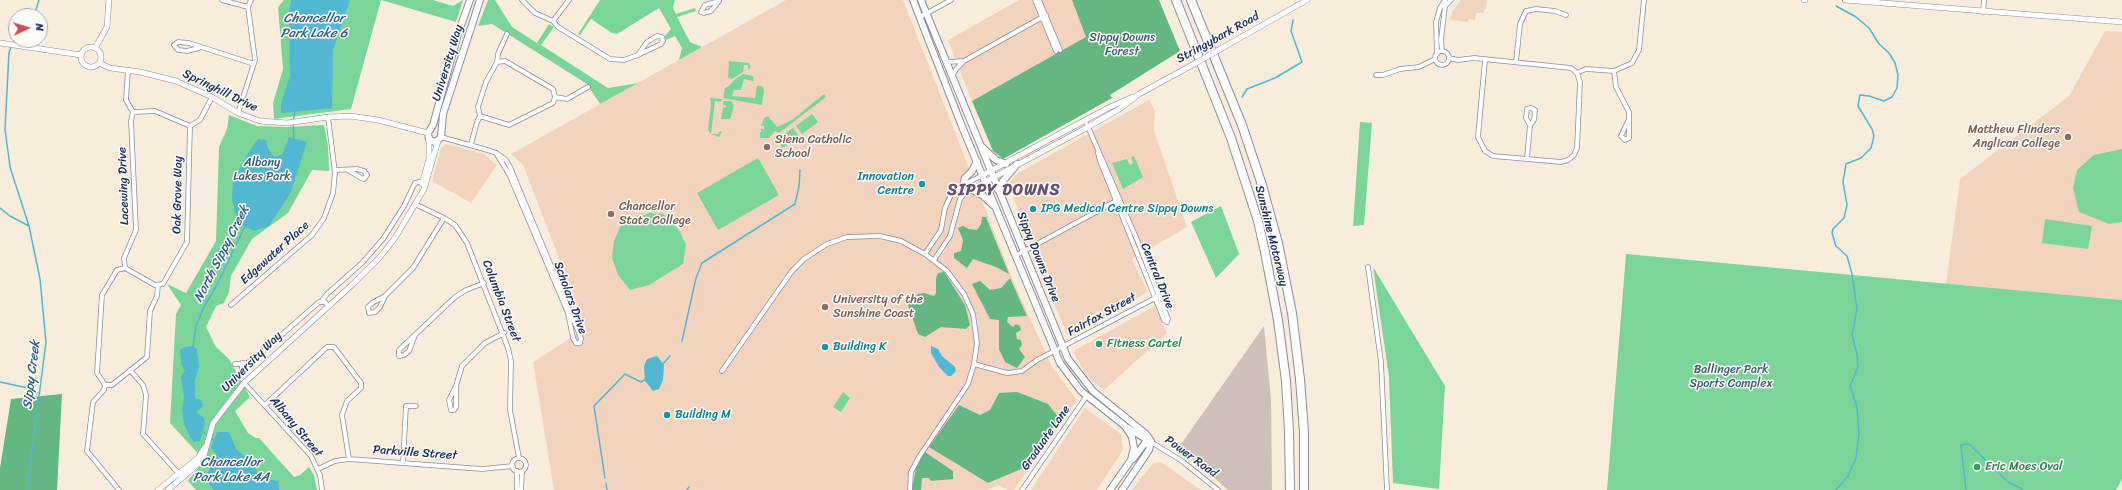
<!DOCTYPE html>
<html>
<head>
<meta charset="utf-8">
<style>
  body { margin:0 }
  #map { position:relative; width:2122px; height:490px; overflow:hidden; background:#f8eddc; font-family:Sriracha,sans-serif }
  canvas { display:block }
  .north { position:absolute; left:8px; top:8px; width:40px; height:40px; box-sizing:border-box; background:#fdfcf7; border:1px solid #a3aaba; border-radius:50%; rotate:86deg; font-size:11px; font-weight:700; line-height:16px; text-align:center; color:#1b2f5e }
  .north::after { content:''; display:block; margin:auto; width:14px; height:18px; background:#d1495b; clip-path:polygon(50% 0,100% 100%,50% 72%,0 100%) }
</style>
</head>
<body>
<div id="map">
<canvas width="2122" height="490"></canvas>
<div class="north">N</div>
</div>
<script>
const c = document.querySelector('canvas').getContext('2d');
c.lineJoin = 'round';
function fill(path, color) { c.fillStyle = color; c.fill(path, 'evenodd'); }
const toPath = rows => new Path2D(rows.map(r => 'M' + r).join(''));
function trace(path, color, width, dash) { c.strokeStyle = color; c.lineWidth = width; c.lineCap = dash ? 'butt' : 'round'; c.setLineDash(dash || []); c.stroke(path); }
function label(font, color, halo, rows, align = 'center') {
  c.font = font + ' Sriracha,sans-serif'; c.lineWidth = 3; c.setLineDash([]); c.textBaseline = 'middle'; c.strokeStyle = halo; c.fillStyle = color; for (const [text, x, y, turn = 0] of rows) {
    c.save(); c.translate(x, y); c.rotate((+turn || 0) * Math.PI / 180); c.textAlign = isNaN(turn) ? turn : align; if (halo) c.strokeText(text, 0, 0); c.fillText(text, 0, 0); c.restore();
  }
}
fill(toPath([
  [786,0,903,0,1015,285,1052,367,1077,400,1014,490,1008,490,999,485,987,490,554,490,533,362,586,328,523,165,511,154],
  [1019,0,1072,0,1087,37,972,101,948,40],
  [1461,0,1487,0,1486,9,1484,9,1484,13,1476,13,1475,20,1469,19,1468,22,1450,20,1452,12],
  [2105,31,2122,32,2122,300,1946,284,1960,179,2069,96],
  [1149,100,1155,111,1154,131,1187,227,1132,259,1147,291,1144,294,1070,336,1067,334,1054,303,1008,184,1018,173],
  [446,144,484,154,497,165,471,203,432,181,441,148],
  [1155,306,1167,333,1104,390,1091,380,1084,371,1074,353,1075,350],
  [1085,408,1121,434,1123,450,1097,490,1031,490],
  [1161,462,1201,490,1132,490,1153,463]
]), '#f2d4be');
fill(toPath([
  [1264,326,1271,400,1272,490,1228,490,1179,447]
]), '#cfc0ba');
fill(toPath([
  [284,0,433,0,453,6,463,0,456,22,381,0,351,109,274,119,273,103,283,69,278,7],
  [488,0,495,0,512,27,537,43,549,24,554,27,541,45,608,88,638,83,600,104,587,84,492,24,478,26],
  [600,0,675,0,673,8,676,14,695,8,696,11,677,17,690,42,702,47,679,60,682,48,675,36,666,40,665,36,671,29,659,8,617,34,612,33,591,19,580,35,578,34],
  [729,61,749,63,751,67,748,70,748,65,744,65,743,72,732,79,728,78],
  [743,74,753,76,754,81,744,79,741,90,734,90,732,96,755,98,757,86,762,86,764,90,762,105,723,98,725,88,730,85,735,79],
  [824,94,826,97,779,133,775,131,769,138,760,138,760,132,765,130,761,131,761,129,764,129,764,126,761,126,764,118,768,116,777,127,792,120],
  [710,98,722,99,721,102,715,101,711,134,718,134,719,132,722,131,719,137,711,134,708,130,711,105],
  [723,101,731,101,734,105,731,117,729,119,721,119,723,108,726,107,726,105,723,105],
  [812,114,818,122,802,134,796,126],
  [229,115,257,126,286,127,324,125,328,146,329,171,312,170,288,213,252,239,231,276,229,292,224,303,216,306,206,327,216,347,229,359,250,397,235,411,248,433,256,438,259,438,294,477,300,475,309,467,314,475,317,490,196,490,188,481,204,460,170,423,176,314,181,305,167,284,186,293,216,241,219,147,227,129],
  [1360,122,1372,123,1364,225,1353,226],
  [793,128,799,136,783,148,777,140],
  [2122,149,2122,222,2109,224,2079,212,2073,188,2077,170,2094,155],
  [1134,156,1143,177,1123,189,1112,163,1127,159,1130,165,1133,163,1131,157],
  [758,158,779,195,718,230,697,193],
  [1221,206,1239,254,1216,278,1191,222],
  [649,213,663,214,674,224,680,232,686,245,683,264,649,285,630,290,618,275,612,258,614,241,621,225],
  [2045,219,2092,226,2088,249,2042,243],
  [1626,254,2122,300,2122,479,2116,490,1607,490],
  [1373,267,1445,386,1439,489,1393,483,1389,377],
  [843,392,850,398,841,412,833,407]
]), '#7bd59b');
fill(toPath([
  [1072,0,1159,0,1180,51,1110,95,1112,98,1003,159,993,151,972,101,1086,37],
  [982,217,986,217,1009,274,996,267,973,259,967,268,954,258,954,253,961,251,963,240,958,228,963,226,969,229,977,230,981,224],
  [944,272,965,305,970,325,966,329,941,327,925,337,918,334,908,305,918,294,924,293,934,296,936,293,936,278,938,273],
  [1010,278,1027,316,1008,317,1007,322,1013,327,1016,324,1020,326,1021,330,1016,333,1017,339,1021,340,1022,345,1019,349,1025,357,1017,368,1005,362,999,349,999,320,990,319,972,284,980,281,990,290,1001,288],
  [1017,392,1048,404,1059,418,1026,467,988,483,929,447,959,405,980,415,990,410,999,393],
  [62,394,57,490,0,490,0,468,11,399],
  [925,452,953,471,953,479,931,481,929,478,922,478,921,490,912,490,917,463]
]), '#64b683');
fill(toPath([
  [291,0,350,0,333,50,332,108,281,113,281,103,290,76,289,12],
  [289,137,307,142,291,192,269,226,254,231,242,225,235,213,232,198,233,183,248,153,258,139,266,140,268,148,274,157,282,155],
  [193,346,197,349,199,367,195,380,195,398,201,400,203,406,196,412,204,418,205,424,200,441,194,442,190,437,184,424,182,410,184,397,181,378,182,374,185,371,181,363,180,350,185,347],
  [931,346,938,349,942,356,955,367,956,371,951,376,948,376,939,367,931,353],
  [657,356,664,365,663,380,659,389,653,391,645,381,644,366,647,359],
  [217,432,229,432,236,449,250,460,261,478,278,481,279,490,213,490,205,477,217,456,211,447]
]), '#52b7d1');
trace(toPath([
  [1836,6,1856,17,1869,28,1879,44,1889,53,1895,63,1898,75,1897,88,1892,97,1884,101,1869,96,1860,95,1858,106,1872,129,1874,136,1871,148,1861,158,1846,164,1843,182,1847,205,1844,218,1833,229,1832,233,1836,246,1847,256,1852,274,1857,309,1852,335,1857,354,1858,367,1850,386,1857,407,1859,434,1856,458,1848,476,1836,490],
  [34,16,39,0],
  [16,37,9,52,5,129,10,167,29,226,40,279,46,342,27,490],
  [1242,97,1247,89,1275,78,1302,62,1291,31,1293,20],
  [294,139,293,122,295,111],
  [0,208,10,216,29,226],
  [682,341,696,278,702,263,795,204,799,186,800,170],
  [193,347,196,326,204,307,218,283,245,226],
  [662,365,670,356],
  [0,382,28,388,38,393],
  [202,431,215,441],
  [605,478,594,406,625,374,641,382,646,379],
  [606,483,607,490],
  [687,490,689,487],
  [1966,490,1961,445,1969,444,2008,482,2022,489]
]), '#52b7d1', 1.5);
const minor = toPath([
  [222,0,248,7],
  [522,0,535,13,553,21,558,27,610,59,624,60,638,55,661,44,663,41,662,37,657,36,647,42,638,55],
  [1035,0,1056,51],
  [1039,0,1060,50],
  [719,1,711,11,704,13,701,12,705,5,719,1],
  [1983,12,1984,0],
  [920,17,951,0],
  [553,21,569,0],
  [199,48,187,51,178,50,174,45,178,42,189,43,254,64],
  [1442,51,1441,40,1445,6,1451,0],
  '1435 58a7 7 0 1 1 14 0a7 7 0 1 1-14 0Z',
  [1437,54,1436,22,1440,8,1445,0],
  [1449,58,1458,60,1474,58,1571,68,1577,73,1580,82,1577,148,1574,155,1568,160,1561,162,1493,156,1485,151,1478,137,1485,60],
  [947,62,964,61],
  [1516,62,1520,24,1526,11,1536,9,1555,11,1566,15],
  [1614,71,1616,87,1629,112,1629,138,1625,140,1621,136,1628,121],
  [1577,73,1586,69,1614,71,1632,63,1639,50,1644,0],
  [1376,75,1383,75,1400,69,1419,67,1435,59],
  [952,76,957,68,964,61,1046,15],
  [555,97,567,99,588,87],
  [133,112,155,111,190,126],
  [238,113,255,60,248,7,251,0],
  [480,116,509,125,553,103,555,97,553,89,505,61,497,62],
  [1085,120,1138,242,1168,319,1167,322],
  [441,137,491,151,496,153,506,160,510,167,581,338,580,343,576,343,573,338,568,313,509,174,496,153],
  [471,144,477,122,480,116,478,107,486,82,497,62,498,54,507,34],
  [1098,153,1100,161,1164,320,1167,322],
  [1527,159,1530,125,1526,118,1527,109,1531,108,1535,110,1534,120,1530,125],
  [335,170,357,169,364,171,367,175,364,179,361,178,348,170],
  [415,204,444,218,455,225,467,243,508,348,511,361,510,410,519,458],
  [925,254,941,230,945,208,951,195,961,186,983,175],
  [1015,256,1118,200],
  [934,260,950,236,960,199,965,193,985,182],
  [1368,267,1381,362,1387,490],
  [125,268,155,285,163,284,187,242,190,126,200,120,212,97],
  [125,268,124,258,136,230,131,121,133,112,126,100,128,70],
  [385,296,380,307,375,312,369,313,368,307,372,303,385,296,413,268,444,218],
  [322,301,327,294,362,263,383,239,404,206,415,183,423,181],
  [231,305,312,235,324,218,333,193,335,173,328,117],
  [415,335,409,351,404,355,399,356,399,350,455,297,466,290,484,283],
  [242,363,242,372],
  [235,364,247,363,253,360,319,302,325,302,328,306],
  [974,364,1007,373,1022,371,1037,360,1159,296],
  [130,370,143,385,146,395,143,434,181,476],
  [722,371,792,271,804,259,827,244,847,237,880,236,901,241,925,254,947,271,964,294,973,314,977,343,974,364,968,384,919,457,911,472,910,490],
  [244,383,311,456,320,475,322,490],
  [105,385,97,373,102,295,117,270,125,268],
  [105,385,112,385,147,357,150,311,157,296,158,285],
  [105,385,104,390,93,402,87,451,119,490],
  [456,386,449,400,451,410,454,410,456,407,456,386,462,366,485,343,504,333],
  [265,405,327,347,334,347,361,383,361,388,347,401,342,415,349,459],
  [1151,442,1182,461,1218,490],
  '512 465a7 7 0 1 1 14 0a7 7 0 1 1-14 0Z',
  [403,462,406,406,416,406],
  [318,469,335,461,349,459,482,469,513,466],
  [517,471,517,490],
  [521,490,522,471],
  [1022,490,1086,397]
]);
const tertiary = toPath([
  [1804,0,1805,0],
  [1845,0,2122,22],
  [0,43,81,55],
  '81 57a10 10 0 1 1 20 0a10 10 0 1 1-20 0Z',
  [95,48,107,27,109,0],
  [1222,48,1307,0],
  [99,63,110,68,140,72,176,81,212,97,238,113,260,121,287,123,328,117,350,116,378,120,428,133],
  [983,175,1108,108,1133,97],
  [985,182,1088,127,1121,108,1139,94,1196,63],
  [422,184,429,159,429,139],
  [158,490,198,458,204,448],
  [168,490,200,462,204,455,213,423,244,383,353,284,380,257,395,238,424,189,438,141]
]);
const secondary = toPath([
  [470,0,458,34,433,125,428,133,429,139,432,141,436,142,441,137,443,114,480,0],
  [913,0,961,124,1060,363,1081,391,1125,426,1132,437,1134,448,1131,460,1110,490],
  [921,0,1068,359,1093,391,1146,434,1151,441,1149,450,1122,490],
  [982,147,996,160,1006,164],
  [963,185,965,178,972,171,977,161],
  [972,190,981,194,993,205],
  [998,190,1003,181,1017,164],
  [1128,428,1151,442],
  [1133,459,1145,443,1151,442]
]);
const motorway = toPath([
  [1176,0,1231,138,1258,221,1265,252,1278,320,1286,381,1289,431,1290,490],
  [1191,0,1242,125,1262,185,1278,243,1292,313,1300,379,1304,432,1304,490]
]);
trace(minor, '#8a8e9d', 5.5);
trace(tertiary, '#8a8e9d', 6);
trace(secondary, '#8a8e9d', 8);
trace(motorway, '#8a8e9d', 10);
trace(minor, '#fff', 4);
trace(tertiary, '#fff', 5);
trace(secondary, '#fff', 6);
trace(motorway, '#fff', 8);
const tertiaryBridge = toPath([
  [1196,63,1222,48]
]);
trace(tertiaryBridge, '#8a8e9d', 6, []);
trace(tertiaryBridge, '#fff', 5);
for (const [x, y, r, color] of [
  [2068,137,4,"#8d6e63"],
  [767,147,4,"#8d6e63"],
  [922,184,4,"#0f9aa8"],
  [1033,209,4,"#0f9aa8"],
  [611,214,4,"#8d6e63"],
  [825,307,4,"#8d6e63"],
  [1099,344,4,"#2e9e5b"],
  [825,347,4,"#0f9aa8"],
  [667,415,4,"#0f9aa8"],
  [1977,467,4,"#2e9e5b"]
]) { const dot = new Path2D(); dot.arc(x, y, r, 0, 2 * Math.PI); c.fillStyle = color; c.fill(dot); trace(dot, '#fdfcf7', 1.5); }
label('12px', '#386170', '#fdfcf7', [
  ["Sippy Downs",1122,38],
  ["Forest",1122,52],
  ["Albany",262,163],
  ["Lakes Park",262,177],
  ["Ballinger Park",1731,370],
  ["Sports Complex",1731,384]
]);
label('12px', '#1b2f5e', '#fdfcf7', [
  ["Stringybark Road",1218,38,-29],
  ["University Way",448,63,-73],
  ["Springhill Drive",220,91,26],
  ["Lacewing Drive",124,186,-92],
  ["Oak Grove Way",178,195,-89],
  ["Sunshine Motorway",1271,236,76],
  ["Edgewater Place",275,253,-42],
  ["Sippy Downs Drive",1038,257,68],
  ["Central Drive",1157,276,68],
  ["Scholars Drive",570,298,70],
  ["Columbia Street",501,301,69],
  ["Fairfax Street",1102,315,-29],
  ["University Way",252,362,-45],
  ["Albany Street",296,427,50],
  ["Graduate Lane",1046,438,-55],
  ["Parkville Street",415,453,4],
  ["Power Road",1191,457,36]
]);
label('12px', '#785e54', '#fdfcf7', [
  ["Matthew Flinders",2060,130,"right"],
  ["Anglican College",2060,144,"right"],
  ["Siena Catholic",775,140],
  ["School",775,154],
  ["Chancellor",619,207],
  ["State College",619,221],
  ["University of the",833,300],
  ["Sunshine Coast",833,314]
], 'left');
label('12px', '#0d838f', '#fdfcf7', [
  ["Innovation",914,177,"right"],
  ["Centre",914,191,"right"],
  ["IPG Medical Centre Sippy Downs",1041,209],
  ["Building K",833,347],
  ["Building M",675,415]
], 'left');
label('12px', '#27864d', '#fdfcf7', [
  ["Fitness Cartel",1107,344],
  ["Eric Moes Oval",1985,467]
], 'left');
label('italic 13px', '#2e5f86', '#fdfcf7', [
  ["Chancellor",314,19],
  ["Park Lake 6",314,34],
  ["North Sippy Creek",222,254,-63],
  ["Sippy Creek",32,375,-83],
  ["Chancellor",231,463],
  ["Park Lake 4A",231,478]
]);
c.letterSpacing = '1px';
label('bold 16px', '#65546b', '#fdfcf7', [
  ["SIPPY DOWNS",1004,191]
]);
c.letterSpacing = '0px';
</script>
</body>
</html>
